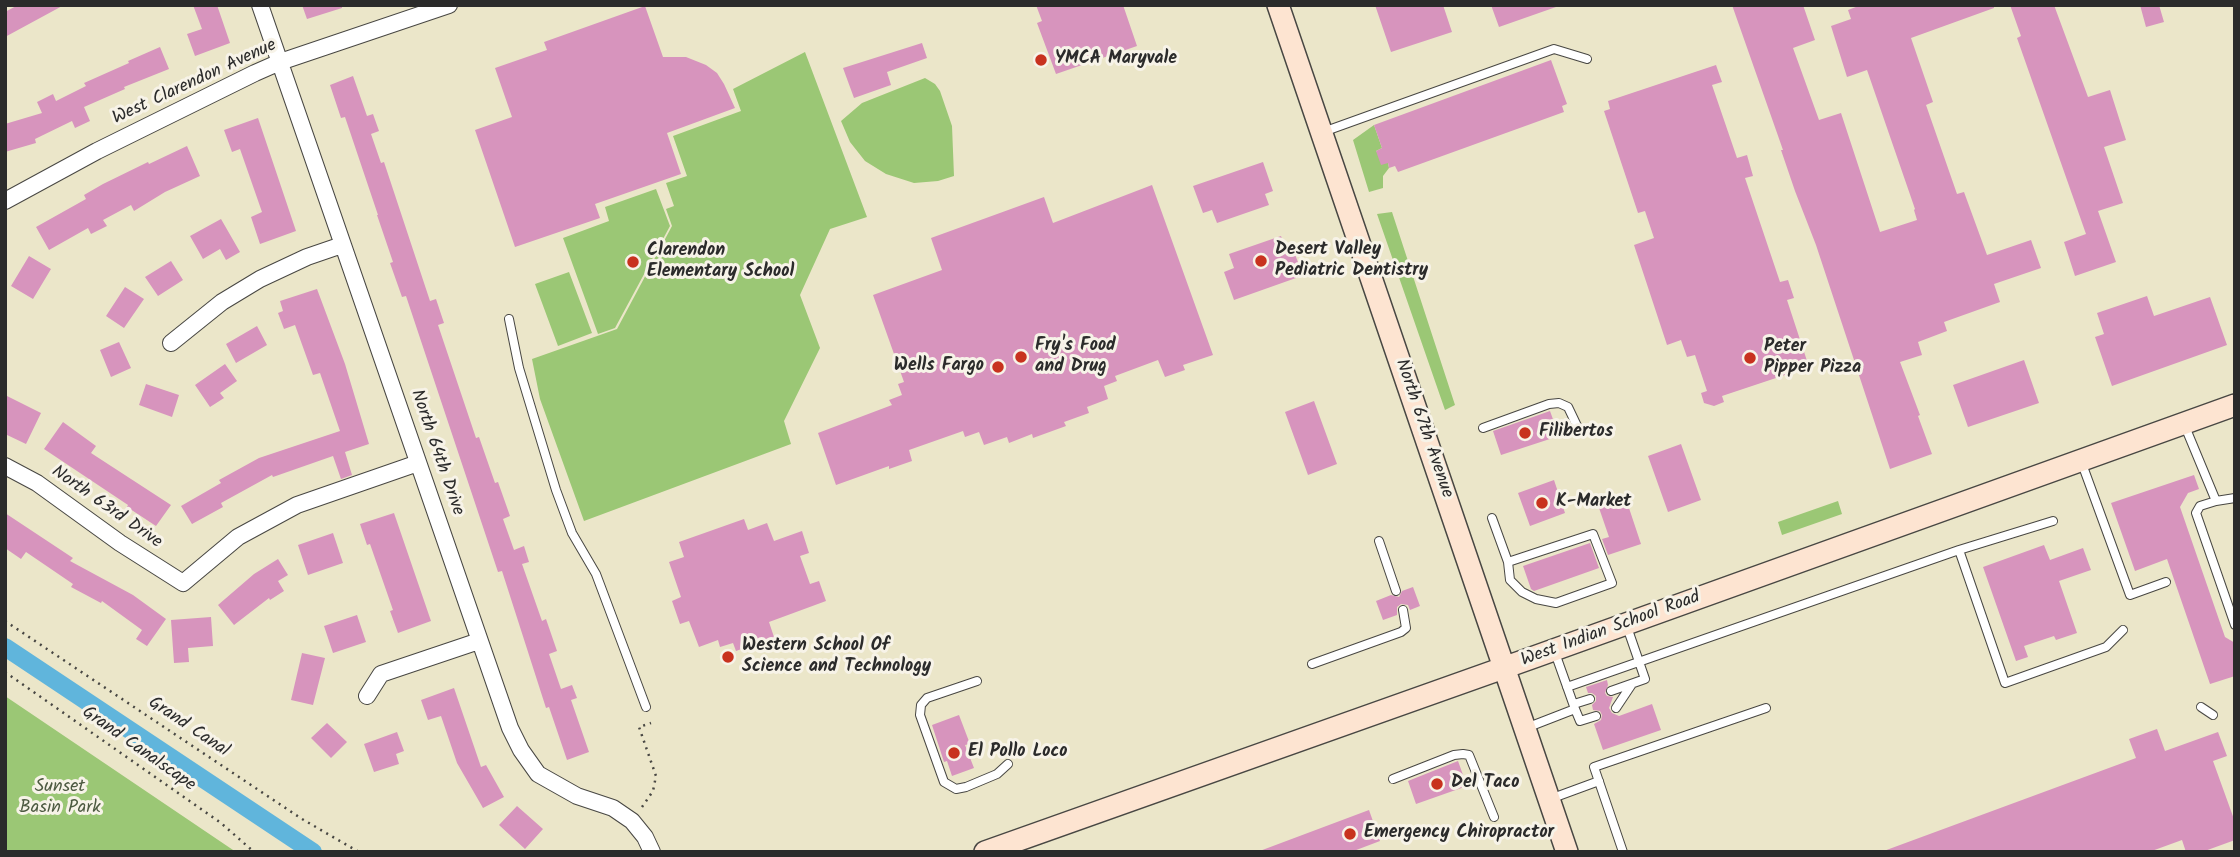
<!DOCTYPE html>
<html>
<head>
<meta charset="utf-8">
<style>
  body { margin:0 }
  #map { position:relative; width:2240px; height:857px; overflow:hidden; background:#ebe6c9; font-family:Kalam,sans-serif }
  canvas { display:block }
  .frame { position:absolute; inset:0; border:7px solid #2b2b2b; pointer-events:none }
</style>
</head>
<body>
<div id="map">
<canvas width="2240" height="857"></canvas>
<div class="frame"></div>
</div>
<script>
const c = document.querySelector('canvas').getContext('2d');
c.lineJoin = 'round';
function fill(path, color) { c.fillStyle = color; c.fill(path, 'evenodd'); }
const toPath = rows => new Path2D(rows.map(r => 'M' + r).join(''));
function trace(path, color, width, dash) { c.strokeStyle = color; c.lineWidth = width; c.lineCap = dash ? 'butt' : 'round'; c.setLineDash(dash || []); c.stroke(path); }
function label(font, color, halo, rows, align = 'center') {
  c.font = font + ' Kalam,sans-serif'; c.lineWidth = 6; c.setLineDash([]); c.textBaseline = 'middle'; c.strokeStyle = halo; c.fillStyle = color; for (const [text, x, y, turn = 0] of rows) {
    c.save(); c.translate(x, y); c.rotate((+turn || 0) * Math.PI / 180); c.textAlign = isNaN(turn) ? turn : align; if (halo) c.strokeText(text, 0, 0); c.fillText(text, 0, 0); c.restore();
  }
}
fill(toPath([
  [805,52,867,217,830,229,800,295,820,348,784,421,791,444,584,521,540,399,532,359,617,329,672,226,666,209,674,206,666,183,687,176,673,136,741,111,733,89],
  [925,78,935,84,940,91,952,126,954,176,938,181,914,183,886,174,865,161,850,142,841,121,862,103],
  [1374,125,1382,148,1376,151,1388,163,1389,168,1383,176,1383,188,1369,192,1353,140],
  [656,189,670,226,615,328,598,334,563,238,609,221,605,207],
  [1392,212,1455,405,1445,410,1377,214],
  [569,272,592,333,558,346,535,284],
  [1838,501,1842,514,1782,535,1778,522],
  [5,696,236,852,5,852]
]), '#9bc775');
trace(toPath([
  [5,647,313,852]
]), '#60b5dc', 18);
fill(toPath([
  [18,5,64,5,5,37,5,12],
  [193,5,217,5,230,43,195,56,187,34,202,29],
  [302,5,342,5,342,8,307,19],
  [1036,5,1123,5,1137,46,1056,74,1037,23,1042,21],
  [1375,5,1443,5,1452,32,1391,52],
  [1491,5,1555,5,1556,7,1499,27],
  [1732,5,1803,5,1815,40,1793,48,1819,120,1841,113,1880,232,1917,220,1914,210,1915,209,1867,70,1847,77,1831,26,1851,19,1848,10,1861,5,1994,5,1994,8,1911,38,1933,102,1926,105,1957,194,1964,192,1987,255,2031,240,2041,268,1994,284,2000,302,1944,322,1947,331,1918,342,1922,355,1900,362,1920,415,1918,416,1932,454,1890,469,1816,245,1795,191,1781,150,1783,150],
  [2010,5,2054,5,2088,97,2110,90,2126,140,2104,147,2123,203,2098,211,2116,262,2075,276,2064,242,2086,234,2017,38,2021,36],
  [2140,5,2159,5,2164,22,2146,27],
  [645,6,663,57,686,57,706,65,717,73,724,84,735,108,667,133,681,174,595,204,600,218,515,247,475,130,512,117,495,68,547,50,544,42],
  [922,43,927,58,887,72,891,85,854,98,843,68],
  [160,47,169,69,124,87,125,89,84,107,90,121,75,128,72,121,35,139,36,143,5,152,5,124,42,113,37,102,53,94,56,101,86,86,84,83,129,63,128,61],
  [1551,60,1567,104,1562,106,1564,112,1398,172,1395,166,1389,168,1388,163,1381,165,1376,151,1382,148,1374,125],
  [1716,65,1722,82,1712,85,1737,158,1747,155,1753,176,1745,178,1780,282,1788,280,1794,298,1787,300,1809,367,1722,396,1724,402,1714,406,1704,403,1701,393,1707,391,1695,355,1687,357,1681,340,1667,345,1634,245,1654,238,1645,211,1638,213,1604,111,1610,109,1608,101],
  [353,76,367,116,373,114,379,131,371,134,381,163,384,162,430,301,436,299,444,323,438,325,476,438,479,437,495,483,498,482,510,516,503,519,514,550,524,546,529,562,522,564,542,621,546,619,557,651,549,654,561,689,572,685,577,698,571,700,589,752,567,760,549,707,546,708,502,571,498,572,406,296,402,297,390,263,393,262,377,215,378,215,345,117,341,118,330,85],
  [258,118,296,231,260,244,251,217,262,212,240,149,232,152,224,130],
  [187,146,200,176,165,192,134,211,131,205,103,220,107,226,91,234,88,228,49,250,36,227,86,199,84,195,103,184,148,162,149,164],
  [1263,162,1273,191,1265,194,1269,205,1217,223,1212,210,1203,213,1193,186],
  [1152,185,1213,355,1183,365,1185,370,1165,377,1158,360,1115,376,1117,381,1104,386,1108,399,1087,407,1089,413,1064,422,1066,426,1033,438,1032,434,1009,443,1007,437,984,445,979,432,965,437,963,431,909,450,912,461,889,469,889,466,836,485,818,433,892,405,889,400,902,395,898,384,904,382,873,295,942,270,931,238,1044,197,1053,223],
  [221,219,240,252,226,260,220,249,203,259,190,236],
  [1281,236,1286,251,1293,249,1299,265,1326,264,1327,267,1234,300,1224,272,1234,268,1229,254],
  [29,256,51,269,33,299,11,286],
  [171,261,183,280,158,296,145,277],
  [125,287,144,299,124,328,106,316],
  [317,289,345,364,369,444,345,452,352,475,341,479,333,456,273,477,272,475,221,503,223,507,192,524,181,506,221,483,219,480,259,458,340,431,320,373,313,375,295,325,284,329,278,313,283,311,280,301],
  [2147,296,2154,316,2210,297,2227,345,2112,386,2095,337,2104,334,2097,313],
  [257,326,267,345,236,363,226,344],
  [119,342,131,368,111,377,100,350],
  [2024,360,2039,403,1968,427,1953,385],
  [225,364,237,381,220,393,224,398,210,407,195,385],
  [146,384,179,395,172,417,139,405],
  [5,395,41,413,26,444,5,434],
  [1314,401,1337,464,1308,475,1285,412],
  [1550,411,1559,436,1501,455,1493,431],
  [63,422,96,446,91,453,171,505,156,526,127,507,128,505,44,449],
  [1681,444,1701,500,1668,512,1648,456],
  [2194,475,2199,489,2188,493,2180,507,2225,637,2235,643,2235,676,2210,684,2167,559,2135,571,2111,503],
  [1554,480,1565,513,1530,526,1518,493],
  [1625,496,1641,544,1608,555,1602,539,1609,537,1598,505],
  [5,513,73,558,70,561,133,595,166,619,147,646,136,639,142,630,102,601,101,603,71,587,73,584,26,552,21,559,5,548],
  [394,513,431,621,398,633,390,611,393,610,370,544,367,545,360,524],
  [744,519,748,530,767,523,774,541,802,531,809,553,800,556,810,584,819,581,826,601,769,622,774,637,736,651,733,643,720,647,718,640,699,647,689,621,680,624,672,601,681,597,669,562,684,557,679,542],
  [333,533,343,563,308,575,298,545],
  [1590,543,1599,568,1534,591,1531,589,1523,566],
  [2044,545,2050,560,2083,548,2091,570,2059,581,2077,633,2056,640,2054,636,2024,646,2028,657,2016,661,1983,567],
  [278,559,288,575,278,581,284,591,270,600,269,598,234,625,218,605,254,574],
  [1413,587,1420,606,1410,610,1408,605,1401,604,1397,607,1397,615,1383,620,1376,601,1391,595,1399,597,1402,591],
  [357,615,366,642,333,653,324,626],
  [211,617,213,646,188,648,189,662,174,663,171,620],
  [302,653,325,658,313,705,291,700],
  [1607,680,1608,685,1605,693,1607,696,1613,697,1609,708,1612,713,1619,716,1652,704,1661,730,1603,750,1594,724,1601,720,1602,715,1600,711,1593,710,1592,705,1596,701,1596,696,1592,693,1588,693,1586,687],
  [454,688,481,767,486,765,504,797,483,808,457,763,441,716,428,720,421,700],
  [959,715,970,744,965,745,974,768,952,776,947,761,944,762,932,725],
  [327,723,347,742,331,758,311,738],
  [2157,729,2165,751,2218,732,2227,756,2213,761,2235,822,2235,840,2202,852,2186,852,2182,840,2149,852,1881,852,2136,758,2129,739],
  [397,732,404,751,396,754,399,764,374,772,364,744],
  [1458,761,1467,786,1416,804,1408,781],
  [517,806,543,829,525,849,499,825],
  [1369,810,1380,841,1351,852,1257,852]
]), '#d794bd');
const lane = toPath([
  [1323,132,1554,49,1587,59],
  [509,319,519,368,556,490,572,533,596,574,646,707],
  [2184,424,2216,501,2235,498],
  [1483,428,1549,404,1559,403,1568,407,1578,428],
  [2081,461,2130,595,2166,582],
  [2216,501,2200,506,2196,513,2235,625],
  [1492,518,1508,562,1510,580,1522,592,1536,599,1556,603,1612,583,1593,534,1508,562],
  [2053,521,1959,550,2005,683,2106,647,2123,630],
  [1379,541,1396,591],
  [1312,664,1401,632,1406,628,1403,610],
  [977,681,927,698,921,705,920,715,944,782,956,789,966,787,997,774,1008,764],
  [1567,687,1959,550],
  [1611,691,1645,679,1626,624],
  [1574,704,1590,699],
  [2201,707,2213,715],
  [1616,708,1632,684],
  [1575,709,1580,721,1596,716],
  [1526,728,1575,709,1554,650],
  [1393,779,1454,755,1463,754,1469,755,1494,817],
  [1550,799,1599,781],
  [1623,852,1594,767,1766,708]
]);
const street = toPath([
  [260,5,510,728,521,750,538,774,577,796,613,808,632,821,645,837,652,852],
  [5,201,97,151,255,73,280,62,449,5],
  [171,343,222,302,260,279,307,257,342,245],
  [5,466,37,483,120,543,183,583,238,537,297,505,418,463],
  [367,696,381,674,479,641]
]);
const secondary = toPath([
  [1278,5,1567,852],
  [985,852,1537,656,2235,405]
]);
trace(lane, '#484743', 10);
trace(street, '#484743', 18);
trace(secondary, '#484743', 24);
trace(toPath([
  [5,621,302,819,359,852],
  [5,672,221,823,254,852],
  [642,807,653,791,656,776,639,727,651,723]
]), '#484743', 2.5, [2, 5]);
trace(lane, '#fff', 8);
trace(street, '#fff', 16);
trace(secondary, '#fde4d1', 21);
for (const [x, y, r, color] of [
  [1041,60,7,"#c8321e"],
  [1261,261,7,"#c8321e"],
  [633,262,7,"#c8321e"],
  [1021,357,7,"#c8321e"],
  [1750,358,7,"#c8321e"],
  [998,367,7,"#c8321e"],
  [1525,433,7,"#c8321e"],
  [1542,503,7,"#c8321e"],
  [728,657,7,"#c8321e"],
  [954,753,7,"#c8321e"],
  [1437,784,7,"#c8321e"],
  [1350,834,7,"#c8321e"]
]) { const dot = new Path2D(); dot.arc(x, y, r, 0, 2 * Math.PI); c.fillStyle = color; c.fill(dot); trace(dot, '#f7f3e8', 2.5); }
label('bold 18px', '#2b2b2b', '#f7f3e8', [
  ["YMCA Maryvale",1055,60],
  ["Desert Valley",1275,251],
  ["Pediatric Dentistry",1275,272],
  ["Clarendon",647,252],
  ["Elementary School",647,273],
  ["Fry's Food",1035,347],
  ["and Drug",1035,368],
  ["Peter",1764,348],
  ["Pipper Pizza",1764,369],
  ["Wells Fargo",984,367,"right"],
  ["Filibertos",1539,433],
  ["K-Market",1556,503],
  ["Western School Of",742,647],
  ["Science and Technology",742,668],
  ["El Pollo Loco",968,753],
  ["Del Taco",1451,784],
  ["Emergency Chiropractor",1364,834]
], 'left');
label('18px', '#2b2b2b', '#f7f3e8', [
  ["West Clarendon Avenue",195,83,-25],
  ["North 67th Avenue",1423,429,71],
  ["North 64th Drive",436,453,71],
  ["North 63rd Drive",106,508,35],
  ["West Indian School Road",1611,630,-20],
  ["Grand Canal",188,728,34],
  ["Grand Canalscape",138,750,35]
]);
label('18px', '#4d5a41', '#f7f3e8', [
  ["Sunset",60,788],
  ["Basin Park",60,809]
]);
</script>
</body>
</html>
